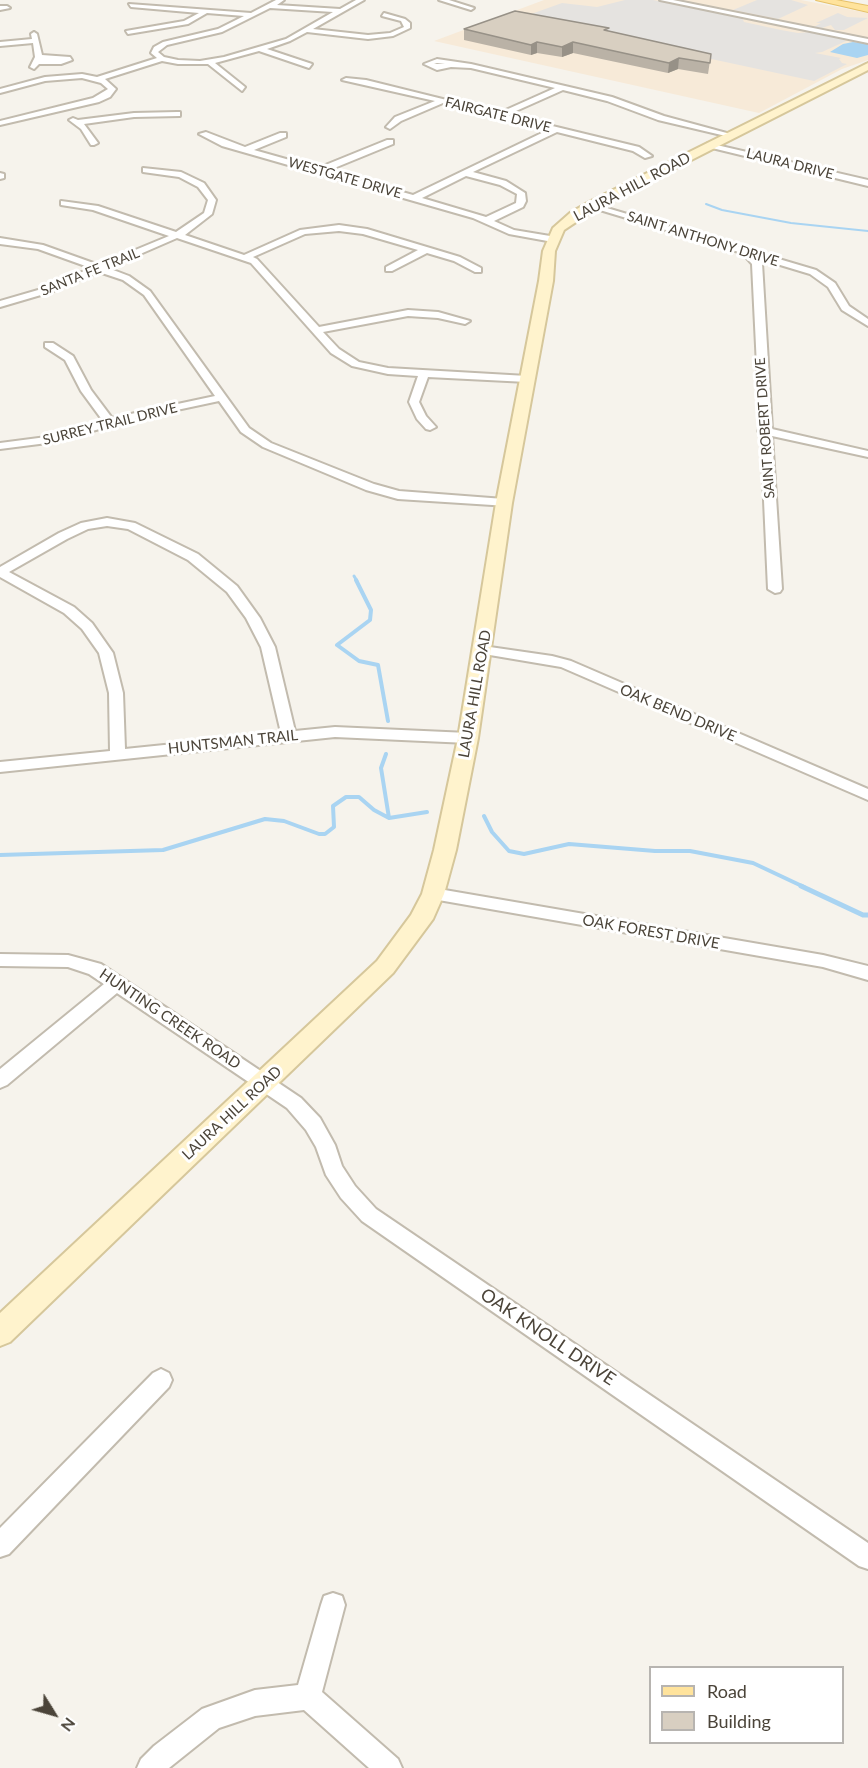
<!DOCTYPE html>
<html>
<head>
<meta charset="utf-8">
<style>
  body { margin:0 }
  #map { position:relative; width:868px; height:1768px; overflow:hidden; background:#f6f3ec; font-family:Lato,sans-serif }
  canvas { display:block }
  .legend { position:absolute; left:649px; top:1666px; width:195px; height:78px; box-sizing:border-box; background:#fff; border:2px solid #b7b4b0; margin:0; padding:8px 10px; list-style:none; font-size:18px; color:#4b4439 }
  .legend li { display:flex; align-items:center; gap:12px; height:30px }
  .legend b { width:30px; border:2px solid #b7b4b0 }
  .north { position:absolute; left:24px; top:1684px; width:60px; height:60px; -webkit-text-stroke:4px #fff; paint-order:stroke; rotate:127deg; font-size:16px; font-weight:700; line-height:24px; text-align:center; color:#4b4439 }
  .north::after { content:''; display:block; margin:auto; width:21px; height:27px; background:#4b4439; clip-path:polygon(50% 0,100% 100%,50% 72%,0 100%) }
</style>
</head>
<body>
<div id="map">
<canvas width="868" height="1768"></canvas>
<ul class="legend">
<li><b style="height:8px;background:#ffe39c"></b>Road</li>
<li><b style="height:16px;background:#d8cfc1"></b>Building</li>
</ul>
<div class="north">N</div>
</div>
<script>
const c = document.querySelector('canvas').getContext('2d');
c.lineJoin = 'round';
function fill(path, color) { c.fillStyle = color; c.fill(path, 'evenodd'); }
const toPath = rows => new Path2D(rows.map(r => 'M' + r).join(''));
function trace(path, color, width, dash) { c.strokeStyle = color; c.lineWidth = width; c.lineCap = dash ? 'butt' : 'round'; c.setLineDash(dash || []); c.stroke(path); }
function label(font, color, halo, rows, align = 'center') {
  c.font = font + ' Lato,sans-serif'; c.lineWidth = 6; c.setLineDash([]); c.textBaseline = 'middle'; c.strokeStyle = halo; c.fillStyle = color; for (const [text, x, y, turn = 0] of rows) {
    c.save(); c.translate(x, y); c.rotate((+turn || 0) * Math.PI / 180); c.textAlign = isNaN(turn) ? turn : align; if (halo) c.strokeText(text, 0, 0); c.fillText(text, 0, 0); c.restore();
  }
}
fill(toPath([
  [544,0,801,0,868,13,868,60,842,69,759,113,434,41]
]), '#f7ead8');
fill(toPath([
  [625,0,653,0,742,18,744,22,781,30,798,33,811,32,837,37,846,41,822,52,815,53,841,58,839,59,842,63,847,64,814,81,520,18,562,3,597,7],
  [757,0,791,0,808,5,778,19,733,10],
  [838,13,847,17,868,18,844,30,835,30,831,25,822,28,814,27,821,23,816,23]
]), '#e5e3e0');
fill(toPath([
  [853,42,868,44,868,55,857,58,830,52,843,44]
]), '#a9d4f2');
trace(toPath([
  [706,204,722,210,791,223,868,231]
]), '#a9d4f2', 2);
trace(toPath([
  [354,576,357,581]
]), '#a9d4f2', 3);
trace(toPath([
  [356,580,371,610,370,620,337,645,359,661,378,665,388,721],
  [386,754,381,768,389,818],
  [484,816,492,832,509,851,524,854,569,844,655,851,690,851,753,863,804,887],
  [0,855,163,850,265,819,284,821,319,834,325,834,334,827,333,806,346,797,359,797,374,810,389,818,427,812]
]), '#a9d4f2', 4);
trace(toPath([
  [801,886,863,915,868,915]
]), '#a9d4f2', 5);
const minor = toPath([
  [276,0,284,0,277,5,340,9,356,0,364,0,313,29,368,35,390,33,404,27,401,21,382,16,384,13,405,19,410,23,410,28,393,36,368,39,307,32,290,41,267,49,312,64,309,68,259,51,215,63,245,87,242,91,208,64,178,64,162,61,105,79,116,89,110,97,99,102,0,125,0,121,93,98,108,89,101,83,82,78,45,81,0,93,0,89,45,77,82,74,97,77,157,58,151,53,154,47,163,42,218,29,244,16,207,13,188,24,128,34,126,31,184,21,199,13,131,7,129,4,251,13,276,0],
  [270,8,333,12,286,39,224,57,200,61,178,60,164,57,158,52,167,45,222,32,270,8],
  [439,0,449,0,474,8,471,10,439,0],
  [660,0,673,0,868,39,868,43,660,0],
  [0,6,7,6,10,8,0,10,0,6],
  [34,32,37,34,42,55,70,57,72,60,61,64,39,64,34,69,30,67,35,57,33,43,0,46,0,42,32,39,31,34,34,32],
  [437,59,471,64,612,97,664,116,734,135,730,137,658,120,607,101,563,90,507,115,639,147,652,156,645,158,633,151,557,132,473,172,506,181,525,193,526,201,523,207,494,221,514,230,556,237,556,241,553,242,509,234,473,218,222,146,199,134,206,132,245,147,280,133,286,133,286,137,254,150,318,168,387,140,393,140,393,144,327,171,413,195,548,130,443,103,401,121,390,129,386,127,395,117,435,101,342,80,346,78,366,80,499,113,555,88,471,68,451,67,437,70,424,64,437,59],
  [437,63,445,64,434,64,437,63],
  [466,176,500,185,517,194,516,203,486,217,422,198,466,176],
  [177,112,180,112,180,116,134,117,84,124,98,143,94,145,91,145,81,129,69,120,73,118,78,120,134,113,177,112],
  [708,143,868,180,868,186,708,147,708,143],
  [143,168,181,172,204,183,216,200,212,214,185,235,244,255,300,230,339,225,367,229,460,257,481,268,481,272,475,272,454,261,427,253,392,271,386,271,386,267,418,250,363,234,339,231,305,234,253,257,257,259,319,327,408,310,438,312,470,321,465,324,438,318,408,316,323,332,339,349,359,362,388,368,527,376,532,379,527,382,428,377,419,402,426,416,436,427,430,430,426,429,417,419,409,402,418,376,388,374,352,366,331,353,251,263,177,238,108,268,129,276,150,291,249,428,271,443,374,484,399,491,504,499,508,500,508,506,398,499,366,490,263,447,241,432,219,401,130,420,55,442,0,449,0,443,54,436,103,421,81,391,65,360,45,347,45,343,53,343,73,356,91,390,112,418,215,396,144,295,123,280,99,272,51,292,0,307,0,301,45,288,91,268,38,249,0,244,0,238,43,245,99,265,169,236,93,210,61,205,61,201,98,206,176,232,204,213,208,200,198,187,179,177,143,172,143,168],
  [0,173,4,174,4,178,0,179,0,173],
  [590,203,816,270,835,283,849,306,868,319,868,326,842,310,828,287,810,274,757,258,762,263,772,429,868,451,868,457,772,436,782,589,780,592,775,593,768,589,761,434,758,431,760,428,752,264,742,253,590,207,590,203],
  [107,518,135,523,198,554,237,586,260,618,275,647,295,731,335,727,468,733,475,738,468,743,335,737,0,772,0,762,110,751,109,693,99,653,82,629,64,613,0,577,0,567,59,533,81,523,107,518],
  [107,526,128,529,188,560,227,592,246,618,261,647,281,733,125,749,123,693,113,653,92,623,74,607,9,572,67,539,88,529,107,526],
  [483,646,552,656,571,661,868,789,868,800,561,667,478,653,476,650,478,647,483,646],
  [433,888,823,955,868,966,868,980,823,967,427,898,425,894,427,890,433,888],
  [0,954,68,955,101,964,301,1098,320,1118,335,1145,342,1166,355,1186,376,1209,868,1543,868,1569,859,1566,362,1221,341,1198,326,1175,316,1147,306,1130,287,1108,117,993,7,1085,0,1088,0,1069,104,984,89,974,68,967,0,966,0,954],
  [161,1369,169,1373,172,1380,169,1387,9,1554,0,1557,0,1528,153,1373,161,1369],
  [333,1593,342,1596,345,1605,322,1692,398,1759,402,1768,369,1768,304,1710,255,1716,219,1728,169,1768,137,1768,141,1759,154,1746,202,1709,255,1690,298,1685,321,1605,324,1596,333,1593]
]);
const secondary = toPath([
  [868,63,868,70,597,208,564,230,555,251,553,281,512,503,478,738,456,850,444,894,433,919,393,973,10,1342,0,1346,0,1313,377,961,411,915,422,894,434,850,458,738,496,503,539,281,543,251,553,228,570,213,589,202,868,63]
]);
const primary = toPath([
  [816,0,836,0,868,6,868,12,816,0]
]);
trace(minor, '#c2bbae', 4);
trace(secondary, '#d6c79b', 4);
trace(primary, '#e6c16a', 2);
fill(minor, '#fff');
fill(secondary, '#fff3cd');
fill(primary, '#ffe39c');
fill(toPath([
  [464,29,609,31,711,54,708,74,678,69,668,73,573,53,562,57,537,53,531,55,464,40]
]), '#bab2a6');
fill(toPath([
  [537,42,537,53,531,55,531,45],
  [573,42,573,53,562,57,562,47],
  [679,58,678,69,668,73,669,63]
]), '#979187');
const building = toPath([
  [515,11,609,28,604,30,711,54,710,63,679,58,669,63,573,42,562,47,537,42,531,45,464,29,515,11]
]);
fill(building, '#d8cfc1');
trace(building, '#979187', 1.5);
label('14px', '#4b4439', '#fff', [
  ["FAIRGATE DRIVE",498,115,14],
  ["LAURA DRIVE",790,164,14],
  ["WESTGATE DRIVE",345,178,16],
  ["SAINT ANTHONY DRIVE",703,239,17],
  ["SANTA FE TRAIL",90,272,-22],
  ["SURREY TRAIL DRIVE",110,424,-14],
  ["SAINT ROBERT DRIVE",765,428,-94]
]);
label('15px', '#4b4439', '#fff', [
  ["LAURA HILL ROAD",632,187,-28],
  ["LAURA HILL ROAD",475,694,-80],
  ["OAK BEND DRIVE",678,713,23],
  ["HUNTSMAN TRAIL",233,742,-6],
  ["OAK FOREST DRIVE",651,932,10],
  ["HUNTING CREEK ROAD",170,1019,34],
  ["LAURA HILL ROAD",232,1113,-43]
]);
label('18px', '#4b4439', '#fff', [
  ["OAK KNOLL DRIVE",548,1337,34]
]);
</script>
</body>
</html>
